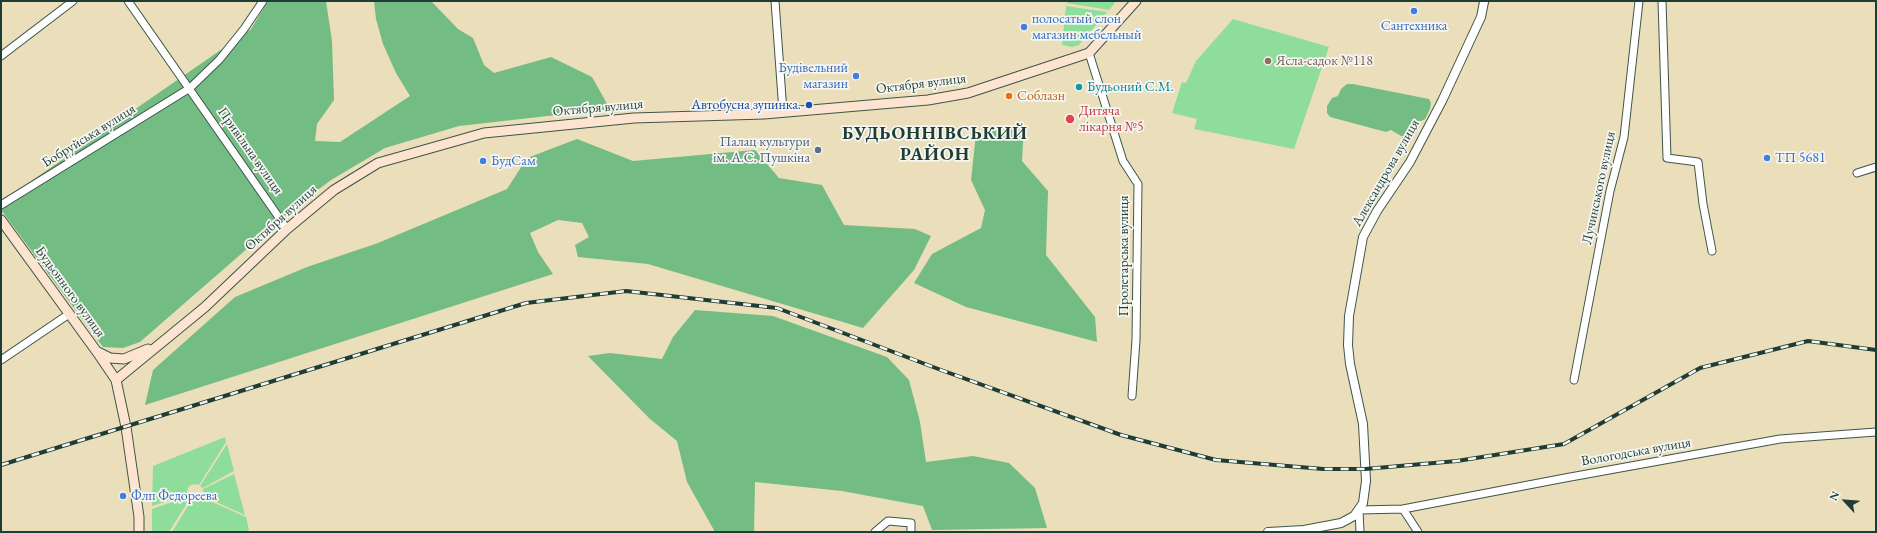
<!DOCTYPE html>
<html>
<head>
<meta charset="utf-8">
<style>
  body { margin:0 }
  #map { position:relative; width:1877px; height:533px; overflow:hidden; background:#ebdeba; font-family:"EB Garamond",serif }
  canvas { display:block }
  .frame { position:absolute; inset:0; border:2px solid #1f3d34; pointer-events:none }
  .north { position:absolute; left:1825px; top:481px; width:40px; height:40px; -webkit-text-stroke:3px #f6f6f2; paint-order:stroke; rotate:296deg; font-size:11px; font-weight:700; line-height:16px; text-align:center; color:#1f3d34 }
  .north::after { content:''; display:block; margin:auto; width:14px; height:18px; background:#1f3d34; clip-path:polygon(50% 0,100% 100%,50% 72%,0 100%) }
</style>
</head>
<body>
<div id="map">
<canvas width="1877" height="533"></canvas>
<div class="frame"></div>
<div class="north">N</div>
</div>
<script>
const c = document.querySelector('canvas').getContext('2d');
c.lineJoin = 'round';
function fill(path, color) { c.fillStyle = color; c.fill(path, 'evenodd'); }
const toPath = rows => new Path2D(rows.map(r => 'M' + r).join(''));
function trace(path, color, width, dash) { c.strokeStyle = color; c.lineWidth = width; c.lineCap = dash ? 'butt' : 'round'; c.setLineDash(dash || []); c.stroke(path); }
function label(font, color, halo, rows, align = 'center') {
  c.font = font + ' "EB Garamond",serif'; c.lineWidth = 3.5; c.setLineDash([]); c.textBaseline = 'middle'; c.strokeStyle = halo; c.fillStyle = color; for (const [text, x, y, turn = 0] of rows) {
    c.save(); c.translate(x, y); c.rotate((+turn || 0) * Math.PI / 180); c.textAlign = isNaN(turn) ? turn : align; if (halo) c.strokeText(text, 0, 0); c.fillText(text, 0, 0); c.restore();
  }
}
fill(toPath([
  [1067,1,1116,1,1109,10,1067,3],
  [1066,6,1107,12,1079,45,1072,47,1062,45],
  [1233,19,1329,47,1294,149,1194,129,1197,119,1172,113,1182,82,1186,83,1196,61],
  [225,437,226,442,199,485,194,484,189,486,187,491,187,495,152,506,153,466],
  [227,444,234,471,203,488,200,486],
  [234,474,245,515,203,496,203,489],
  [187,497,189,500,169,532,152,532,152,509],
  [203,498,246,517,249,530,244,532,172,532,191,501,197,502]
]), '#8fdd9b');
fill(toPath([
  [268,1,326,1,332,41,334,100,317,124,315,141,340,142,410,96,396,73,383,44,376,19,374,1,431,1,458,29,473,38,484,65,494,73,551,57,592,77,610,109,459,126,385,148,331,180,295,207,140,342,123,348,103,347,1,210,1,202,251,29],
  [1347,84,1353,84,1429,99,1431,103,1430,109,1425,119,1419,122,1416,133,1409,137,1401,136,1391,130,1386,132,1330,117,1327,113,1327,106,1332,98,1338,96,1341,89],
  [1024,125,1022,161,1048,191,1046,255,1095,317,1097,342,966,307,914,283,932,254,981,228,985,210,971,180,976,134],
  [577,139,633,161,755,150,779,178,822,185,844,225,915,229,931,236,914,270,863,328,648,264,578,257,575,245,589,237,582,223,558,220,530,233,538,252,553,274,145,405,153,370,235,297,307,267,378,243,507,189,527,158],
  [695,310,773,316,887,357,909,380,920,422,926,462,973,456,1009,463,1035,488,1047,528,932,530,923,506,842,491,755,482,754,532,715,532,687,482,677,441,650,419,588,356,610,353,662,359,673,337]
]), '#73bc83');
const minor = toPath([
  [128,1,287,229],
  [775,1,783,112],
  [1662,1,1667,158,1698,162,1703,204,1712,251],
  [1089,53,1123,161,1138,184,1136,340,1132,396],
  [1,56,73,1],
  [1857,173,1876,167],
  [1,205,190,88,219,60,244,29,263,1],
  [1,360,69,314],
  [1574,380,1610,191,1624,137,1639,1],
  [1403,509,1565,478,1780,439,1876,432],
  [875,532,888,521,911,523,911,532],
  [1360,532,1359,510,1403,509,1418,532]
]);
const tertiary = toPath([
  [1268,532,1304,530,1341,523,1354,516,1363,503,1366,481,1363,424,1350,364,1348,345,1349,316,1363,237,1377,211,1410,162,1442,101,1481,17,1484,2]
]);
const secondary = toPath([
  [1,220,97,352,116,380,126,427,139,517,139,532],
  [98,352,110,358,124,359,148,349],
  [116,380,205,307,287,229,334,190,378,163,484,133,634,118,764,114,928,100,968,93,1089,53,1136,1]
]);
trace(minor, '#3e5548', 9);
trace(tertiary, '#3e5548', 10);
trace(secondary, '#3e5548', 11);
trace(minor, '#fff', 7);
trace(tertiary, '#fff', 8);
trace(secondary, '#fde4d1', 9);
const rail = toPath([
  [1,465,526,303,626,291,777,308,941,370,1121,435,1216,460,1323,469,1365,469,1457,461,1564,444,1700,368,1808,341,1876,350]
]);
trace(rail, '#1f3d34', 4);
trace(rail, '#f6f6f2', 2.5, [8]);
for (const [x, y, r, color] of [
  [1414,11,4,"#3f7fe0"],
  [1024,27,4,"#3f7fe0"],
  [1268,61,4,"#8d6e63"],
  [856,76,4,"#3f7fe0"],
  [1079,87,4,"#0f9aa8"],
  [1009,96,4,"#e8710a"],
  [809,105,4,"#1a4fb4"],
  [1070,119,5,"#e0444e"],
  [818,150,4,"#5c6f8a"],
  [1767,158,4,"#3f7fe0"],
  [483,161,4,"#3f7fe0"],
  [123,496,4,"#3f7fe0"]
]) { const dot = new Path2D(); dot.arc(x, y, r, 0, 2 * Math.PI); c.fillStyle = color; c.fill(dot); trace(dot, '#f6f6f2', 1.5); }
label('14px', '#366cbe', '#f6f6f2', [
  ["полосатый слон",1032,19],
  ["магазин мебельный",1032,35],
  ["Сантехника",1414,26,"center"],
  ["Будівельний",848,68,"right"],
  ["магазин",848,84,"right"],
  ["ТП 5681",1775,158],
  ["БудСам",491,161],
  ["Флп Федореева",131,496]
], 'left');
label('14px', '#785e54', '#f6f6f2', [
  ["Ясла-садок №118",1276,61]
], 'left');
label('14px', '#1f3d34', '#f6f6f2', [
  ["Октября вулиця",921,84,-7],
  ["Октября вулиця",598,108,-5],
  ["Бобруйська вулиця",89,136,-32],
  ["Привільна вулиця",250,151,55],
  ["Александрова вулиця",1386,173,-60],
  ["Лучинського вулиця",1599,188,-78],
  ["Октября вулиця",281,218,-42],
  ["Пролетарська вулиця",1124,256,-90],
  ["Будьонного вулиця",70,292,54],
  ["Вологодська вулиця",1636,452,-10]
]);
label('14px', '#0d838f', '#f6f6f2', [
  ["Будьоний С.М.",1087,87]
], 'left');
label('14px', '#c56008', '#f6f6f2', [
  ["Соблазн",1017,96]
], 'left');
label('14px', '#164399', '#f6f6f2', [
  ["Автобусна зупинка.",801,105]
], 'right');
label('14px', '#be3a42', '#f6f6f2', [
  ["Дитяча",1079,111],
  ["лікарня №5",1079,127]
], 'left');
label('14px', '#4e5e75', '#f6f6f2', [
  ["Палац культури",810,142],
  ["ім. А.С. Пушкіна",810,158]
], 'right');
c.letterSpacing = '1px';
label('bold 18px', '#1f3d34', '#f6f6f2', [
  ["БУДЬОННІВСЬКИЙ",935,134],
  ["РАЙОН",935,155]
]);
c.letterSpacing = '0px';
</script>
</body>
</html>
